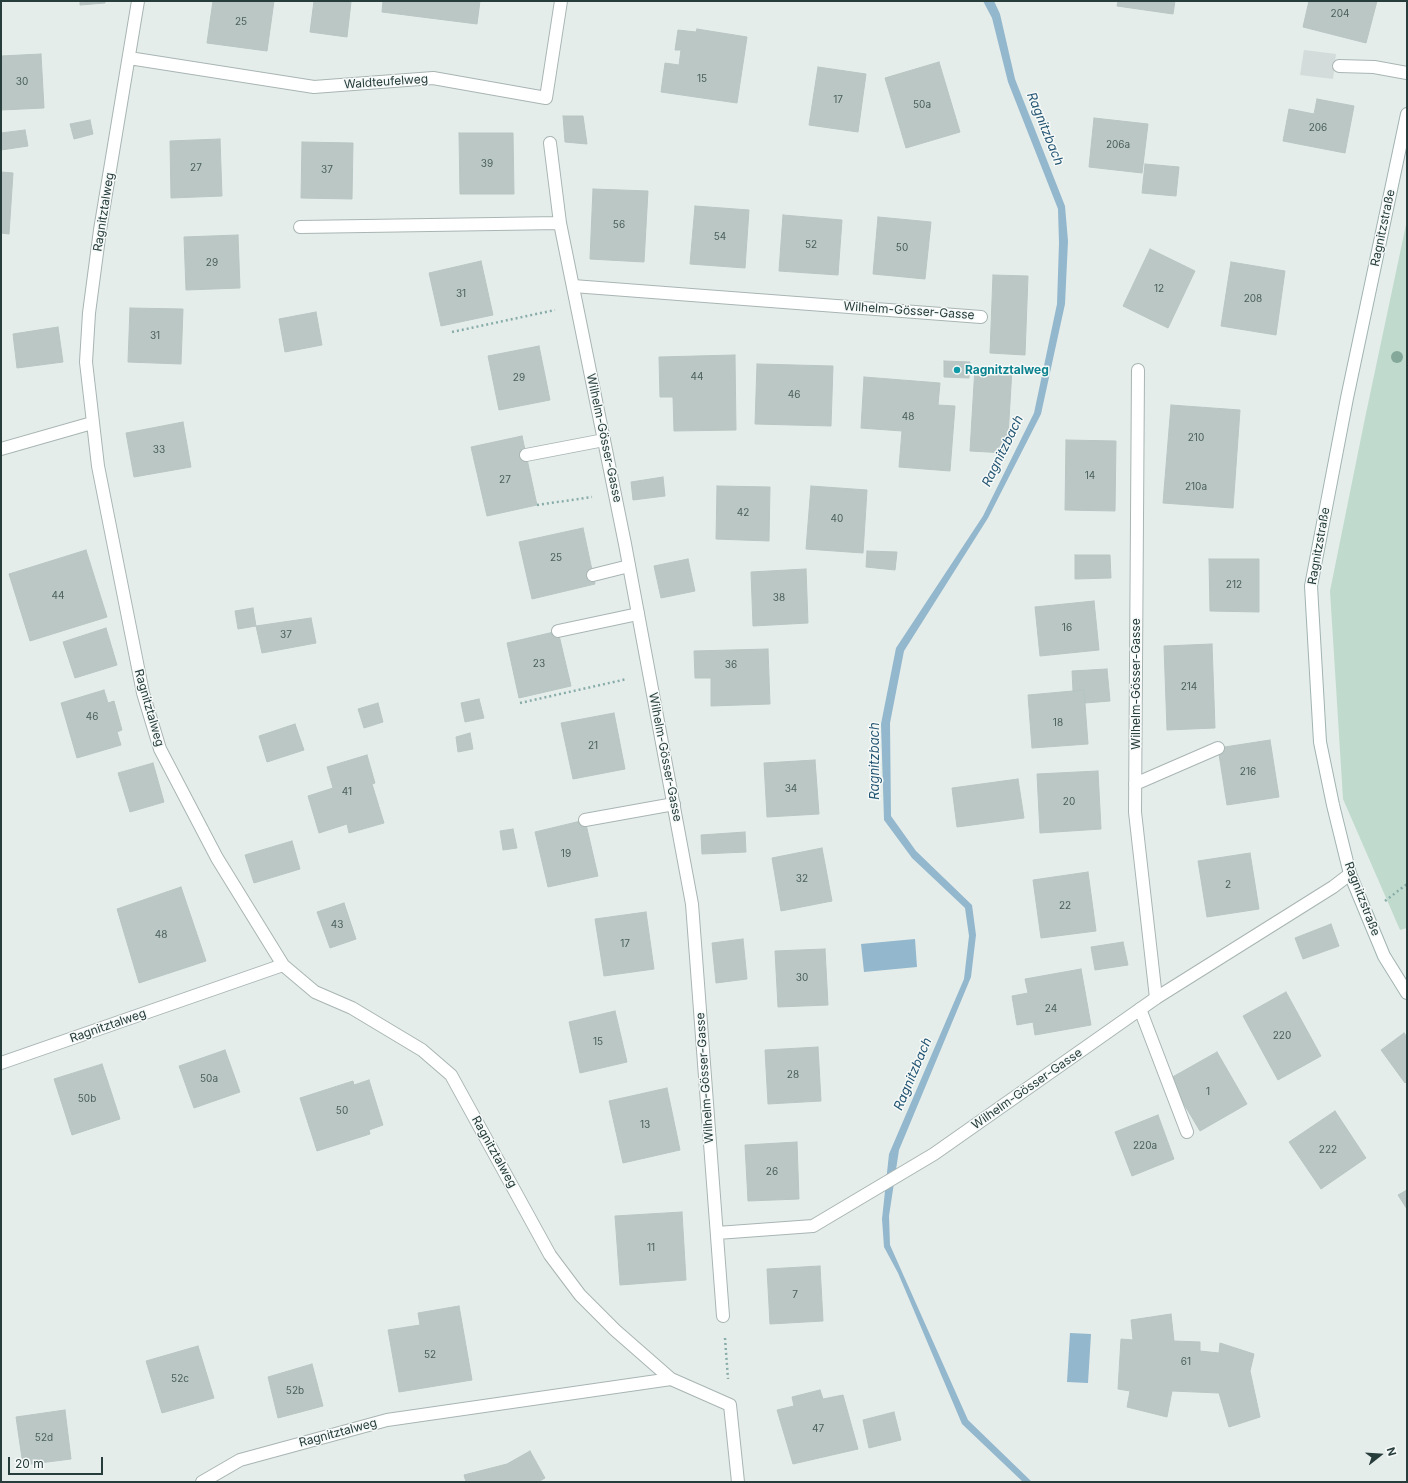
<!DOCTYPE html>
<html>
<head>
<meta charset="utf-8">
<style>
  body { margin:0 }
  #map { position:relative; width:1408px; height:1483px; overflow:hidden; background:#e5edeb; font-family:Inter,sans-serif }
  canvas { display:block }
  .frame { position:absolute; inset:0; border:2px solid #263d3b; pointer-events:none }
  .north { position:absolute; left:1360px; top:1435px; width:40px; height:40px; -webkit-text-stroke:3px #f5f9f8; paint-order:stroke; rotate:73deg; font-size:11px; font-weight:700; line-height:16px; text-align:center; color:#263d3b }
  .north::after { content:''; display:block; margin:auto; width:14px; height:18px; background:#263d3b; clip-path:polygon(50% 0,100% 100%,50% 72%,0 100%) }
  .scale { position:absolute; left:8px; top:1457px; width:95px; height:18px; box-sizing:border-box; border:2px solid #263d3b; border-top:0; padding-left:5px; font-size:12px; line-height:14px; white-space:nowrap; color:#263d3b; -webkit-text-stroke:3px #f5f9f8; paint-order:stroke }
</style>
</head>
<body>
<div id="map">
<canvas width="1408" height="1483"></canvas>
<div class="frame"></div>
<div class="north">N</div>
<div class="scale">20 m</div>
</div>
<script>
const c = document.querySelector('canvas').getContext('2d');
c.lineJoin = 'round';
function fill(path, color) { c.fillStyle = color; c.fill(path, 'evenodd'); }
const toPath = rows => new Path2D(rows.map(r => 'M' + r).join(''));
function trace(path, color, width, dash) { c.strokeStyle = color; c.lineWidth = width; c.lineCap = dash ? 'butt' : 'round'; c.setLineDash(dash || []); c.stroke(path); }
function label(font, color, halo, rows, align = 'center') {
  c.font = font + ' Inter,sans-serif'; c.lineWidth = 3; c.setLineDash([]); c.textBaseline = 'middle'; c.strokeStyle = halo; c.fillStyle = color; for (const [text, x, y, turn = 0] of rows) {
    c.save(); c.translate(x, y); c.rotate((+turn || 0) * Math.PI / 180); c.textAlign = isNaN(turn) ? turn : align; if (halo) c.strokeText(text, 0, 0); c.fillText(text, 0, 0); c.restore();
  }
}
fill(toPath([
  [1304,50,1336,54,1333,79,1300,75]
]), '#d3dcda');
fill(toPath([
  [1407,220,1407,928,1400,930,1343,799,1330,591,1365,418]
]), '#c0dbcd');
fill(toPath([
  [983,1,994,1,1000,14,1015,79,1065,206,1068,241,1065,304,1041,414,988,518,904,651,890,723,891,816,916,851,972,905,976,935,971,977,899,1150,889,1216,890,1245,968,1420,1032,1482,1023,1482,962,1424,898,1273,884,1247,882,1219,889,1154,964,979,969,936,965,908,912,858,884,820,881,724,896,648,983,516,1034,413,1057,304,1059,243,1058,209,1008,82,992,18],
  [915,939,917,967,864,972,861,944],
  [1070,1333,1091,1334,1088,1383,1067,1382]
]), '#93b7cc');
const building = toPath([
  [80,1,105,1,105,3,80,5,80,1],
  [213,1,274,1,267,51,207,43,213,1],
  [314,1,351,2,347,37,310,32,314,1],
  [383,1,480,1,477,24,382,12,383,1],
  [1118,1,1175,1,1173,14,1117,6,1118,1],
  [1309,1,1377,1,1366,43,1303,27,1309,1],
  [697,29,747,37,737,103,661,92,665,63,679,65,681,50,675,50,678,30,696,32,697,29],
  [41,54,44,108,1,110,1,56,41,54],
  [939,62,960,132,906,148,885,78,939,62],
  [818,67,866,74,858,132,809,125,818,67],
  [1317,99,1354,106,1345,153,1283,141,1289,109,1314,114,1317,99],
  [563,116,583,116,587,144,565,142,563,116],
  [1094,118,1148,124,1142,173,1089,167,1094,118],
  [90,120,93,134,74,139,70,124,90,120],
  [25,130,28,146,1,150,1,133,25,130],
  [459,133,513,133,514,194,460,194,459,133],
  [220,139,222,196,171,198,170,141,220,139],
  [302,142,353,143,352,199,301,198,302,142],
  [1145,164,1179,167,1176,196,1142,193,1145,164],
  [1,172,13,173,9,234,1,233,1,172],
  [593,189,648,191,644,262,590,259,593,189],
  [695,206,749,210,745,268,690,264,695,206],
  [783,215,842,220,838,275,779,271,783,215],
  [878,217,931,222,925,279,873,274,878,217],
  [238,235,240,288,186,290,184,237,238,235],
  [1150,249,1195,271,1168,328,1123,306,1150,249],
  [481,261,493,315,441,326,429,273,481,261],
  [1231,262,1285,271,1276,335,1221,326,1231,262],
  [993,275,1028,276,1025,355,990,353,993,275],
  [130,308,183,309,181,364,128,362,130,308],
  [316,312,322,345,285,352,279,319,316,312],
  [58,327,63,362,17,368,13,334,58,327],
  [539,346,550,400,499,410,488,356,539,346],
  [735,355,736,430,674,431,673,397,660,397,659,357,735,355],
  [944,361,970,362,969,378,944,377,944,361],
  [757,364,833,366,831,426,755,424,757,364],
  [975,367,1012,369,1007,453,970,451,975,367],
  [864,377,940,383,938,405,955,406,950,471,899,467,902,431,861,428,864,377],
  [1171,405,1240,410,1233,508,1163,503,1171,405],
  [183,422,191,467,134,477,126,433,183,422],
  [522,436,537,505,487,516,471,447,522,436],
  [1066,440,1116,441,1115,511,1065,510,1066,440],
  [663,477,665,496,633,500,631,482,663,477],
  [717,486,770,487,769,541,716,539,717,486],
  [811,486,867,490,863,553,806,549,811,486],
  [583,528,595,584,532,599,519,542,583,528],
  [86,550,107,617,30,641,9,574,86,550],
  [867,551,897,552,895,570,866,567,867,551],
  [1075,555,1110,555,1111,578,1075,579,1075,555],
  [688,559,695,591,661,598,654,566,688,559],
  [1209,559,1259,559,1259,612,1210,611,1209,559],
  [806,569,808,623,753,626,751,572,806,569],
  [1094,601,1099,650,1040,656,1035,607,1094,601],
  [253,608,256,626,238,629,235,611,253,608],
  [311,618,316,643,262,653,256,626,311,618],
  [106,628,117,665,75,678,63,642,106,628],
  [558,631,571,686,519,698,507,643,558,631],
  [1212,644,1215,728,1167,730,1164,646,1212,644],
  [768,649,770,704,711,706,711,678,695,678,694,651,768,649],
  [1107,669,1110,701,1085,703,1084,690,1073,691,1072,671,1107,669],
  [104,690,108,703,114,701,122,730,117,732,121,745,77,758,61,703,104,690],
  [1084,690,1088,744,1032,748,1028,695,1084,690],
  [479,699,484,718,465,722,461,703,479,699],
  [378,703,383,722,364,728,358,709,378,703],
  [614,713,625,769,573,779,561,723,614,713],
  [295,724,304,750,267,762,259,736,295,724],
  [470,733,473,749,458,752,456,737,470,733],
  [1270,740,1279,797,1227,805,1218,748,1270,740],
  [367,755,375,783,372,784,384,823,349,833,347,824,319,833,308,796,333,788,327,767,367,755],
  [815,760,819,814,767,817,764,763,815,760],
  [153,763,164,802,130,812,118,773,153,763],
  [1098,771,1101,829,1040,833,1037,774,1098,771],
  [1018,779,1024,818,957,827,952,788,1018,779],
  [585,820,598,876,548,887,535,832,585,820],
  [513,829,517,848,503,850,500,831,513,829],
  [745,832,746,852,702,854,701,835,745,832],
  [292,841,300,869,254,883,245,855,292,841],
  [822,848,832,901,781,911,772,858,822,848],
  [1250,853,1259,909,1207,917,1198,861,1250,853],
  [1088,872,1096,931,1041,938,1033,880,1088,872],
  [181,887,206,961,139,983,117,909,181,887],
  [344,903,356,939,330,948,317,912,344,903],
  [646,912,654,969,604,976,595,919,646,912],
  [1331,924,1339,946,1303,959,1295,938,1331,924],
  [743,939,747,979,716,983,712,943,743,939],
  [1123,942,1128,965,1095,970,1091,947,1123,942],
  [825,949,828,1005,778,1007,775,951,825,949],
  [1081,969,1091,1025,1035,1035,1033,1022,1017,1025,1012,996,1028,993,1025,979,1081,969],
  [1286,992,1321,1056,1278,1080,1243,1016,1286,992],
  [615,1011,627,1062,580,1073,569,1022,615,1011],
  [1404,1033,1407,1037,1407,1081,1405,1083,1381,1050,1404,1033],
  [818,1047,821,1101,768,1104,765,1050,818,1047],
  [225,1050,240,1092,194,1108,179,1066,225,1050],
  [1217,1052,1247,1104,1200,1131,1169,1079,1217,1052],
  [102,1064,120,1119,72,1135,54,1079,102,1064],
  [369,1080,383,1125,369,1130,370,1134,317,1151,300,1098,353,1081,354,1085,369,1080],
  [667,1088,680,1150,623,1163,609,1101,667,1088],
  [1335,1111,1366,1158,1321,1189,1289,1142,1335,1111],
  [1158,1115,1174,1159,1132,1176,1115,1132,1158,1115],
  [797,1142,799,1199,748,1201,745,1145,797,1142],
  [1407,1190,1407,1209,1398,1195,1407,1190],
  [682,1212,686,1280,620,1285,615,1216,682,1212],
  [820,1266,823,1321,770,1324,767,1269,820,1266],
  [459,1306,472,1380,399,1392,388,1330,420,1325,418,1313,459,1306],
  [1171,1314,1174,1341,1200,1342,1200,1351,1219,1353,1220,1343,1254,1354,1250,1371,1260,1417,1229,1427,1219,1393,1172,1391,1167,1417,1127,1407,1130,1391,1118,1389,1121,1339,1133,1340,1131,1320,1171,1314],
  [198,1346,214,1398,162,1413,146,1361,198,1346],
  [312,1364,323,1406,278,1418,268,1377,312,1364],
  [820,1390,823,1399,843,1395,858,1449,793,1464,777,1410,794,1406,792,1397,820,1390],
  [65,1410,71,1459,23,1465,16,1417,65,1410],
  [894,1412,901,1440,869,1448,863,1420,894,1412],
  [530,1451,545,1478,538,1482,466,1482,464,1475,507,1464,530,1451]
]);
fill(building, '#bac7c4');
trace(building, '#b8c6c3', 1);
const lane = toPath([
  [1339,66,1374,67,1407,73],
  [573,286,981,317],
  [1138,370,1135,812,1156,998],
  [526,455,604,440],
  [593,575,629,566],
  [558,631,638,614],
  [1135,784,1218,748],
  [585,820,674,804],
  [1140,1009,1187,1132]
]);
const street = toPath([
  [138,1,100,230,89,313,86,362,98,466,143,693,160,749,217,858,283,965,315,992,352,1008,422,1050,451,1075,550,1255,580,1295,615,1330,671,1379,730,1405,738,1482],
  [129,58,314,87,433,78,546,98,561,1],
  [550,143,560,223,625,544,692,904,723,1316],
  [300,227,560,223],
  [1,449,92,423],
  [1,1063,283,965],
  [717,1233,813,1226,934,1154,1156,998,1333,887,1350,874],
  [202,1482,240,1460,387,1420,671,1379]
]);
const secondary = toPath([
  [1407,114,1347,398,1311,586,1320,742,1333,805,1350,874,1384,956,1407,993]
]);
trace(lane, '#a8b5b3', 14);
trace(street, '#a8b5b3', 14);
trace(secondary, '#a1b4b1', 14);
trace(toPath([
  [452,332,555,310],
  [537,505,592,497],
  [520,703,627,679],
  [1385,901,1407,884],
  [725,1338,728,1379]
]), '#88ada9', 2.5, [2, 3]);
trace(lane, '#fff', 12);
trace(street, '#fff', 12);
trace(secondary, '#fff', 12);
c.fillStyle = '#84a89a';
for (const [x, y] of [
  [1397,357]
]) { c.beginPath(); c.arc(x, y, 6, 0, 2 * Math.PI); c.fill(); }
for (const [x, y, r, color] of [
  [957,370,4,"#0f9aa8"]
]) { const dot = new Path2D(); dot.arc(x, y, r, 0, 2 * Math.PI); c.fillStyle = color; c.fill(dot); trace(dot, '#f5f9f8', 1.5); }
label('10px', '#4b605d', null, [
  ["204",1340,14],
  ["25",241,22],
  ["15",702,79],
  ["30",22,82],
  ["17",838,100],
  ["50a",922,105],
  ["206",1318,128],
  ["206a",1118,145],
  ["39",487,164],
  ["27",196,168],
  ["37",327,170],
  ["56",619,225],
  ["54",720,237],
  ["52",811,245],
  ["50",902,248],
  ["29",212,263],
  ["12",1159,289],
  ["31",461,294],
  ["208",1253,299],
  ["31",155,336],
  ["44",697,377],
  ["29",519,378],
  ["46",794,395],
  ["48",908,417],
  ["210",1196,438],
  ["33",159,450],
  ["14",1090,476],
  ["27",505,480],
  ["210a",1196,487],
  ["42",743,513],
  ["40",837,519],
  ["25",556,558],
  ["212",1234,585],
  ["44",58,596],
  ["38",779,598],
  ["16",1067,628],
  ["37",286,635],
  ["23",539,664],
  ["36",731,665],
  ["214",1189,687],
  ["46",92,717],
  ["18",1058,723],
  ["21",593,746],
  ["216",1248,772],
  ["34",791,789],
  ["41",347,792],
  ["20",1069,802],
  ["19",566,854],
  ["32",802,879],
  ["2",1228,885],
  ["22",1065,906],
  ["43",337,925],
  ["48",161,935],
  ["17",625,944],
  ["30",802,978],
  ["24",1051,1009],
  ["220",1282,1036],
  ["15",598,1042],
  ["28",793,1075],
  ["50a",209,1079],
  ["1",1208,1092],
  ["50b",87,1099],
  ["50",342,1111],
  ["13",645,1125],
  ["220a",1145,1146],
  ["222",1328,1150],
  ["26",772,1172],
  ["11",651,1248],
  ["7",795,1295],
  ["52",430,1355],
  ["61",1186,1362],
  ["52c",180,1379],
  ["52b",295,1391],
  ["47",818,1429],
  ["52d",44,1438]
]);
label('12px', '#263d3b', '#f5f9f8', [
  ["Waldteufelweg",386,82,-4],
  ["Ragnitztalweg",104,212,-81],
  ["Ragnitzstraße",1383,228,-78],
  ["Wilhelm-Gösser-Gasse",909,311,4],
  ["Wilhelm-Gösser-Gasse",604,438,78],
  ["Ragnitzstraße",1319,546,-80],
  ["Wilhelm-Gösser-Gasse",1136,684,-90],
  ["Ragnitztalweg",149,708,74],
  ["Wilhelm-Gösser-Gasse",665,757,79],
  ["Ragnitzstraße",1362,899,69],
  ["Ragnitztalweg",108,1026,-19],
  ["Wilhelm-Gösser-Gasse",705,1078,-94],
  ["Wilhelm-Gösser-Gasse",1027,1089,-35],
  ["Ragnitztalweg",494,1152,61],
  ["Ragnitztalweg",338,1433,-15]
]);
label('bold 12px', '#0d838f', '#f5f9f8', [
  ["Ragnitztalweg",965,370]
], 'left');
label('italic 13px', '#255673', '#f5f9f8', [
  ["Ragnitzbach",1045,129,68],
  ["Ragnitzbach",1003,451,-64],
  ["Ragnitzbach",875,761,-90],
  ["Ragnitzbach",913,1074,-67]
]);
</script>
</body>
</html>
